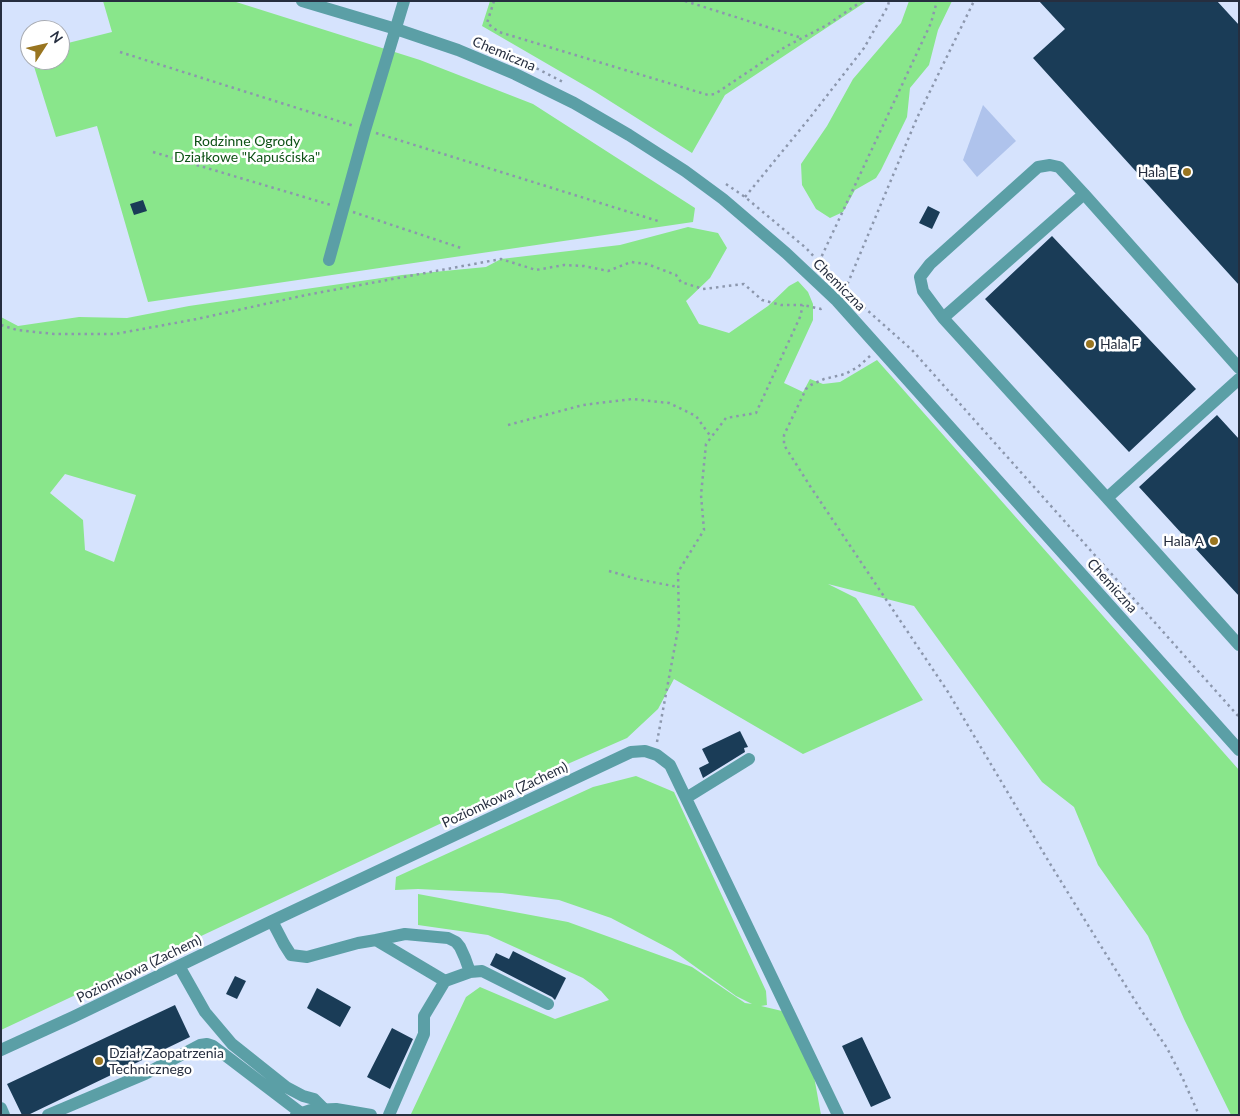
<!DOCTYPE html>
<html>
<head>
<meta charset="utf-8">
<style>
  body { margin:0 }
  #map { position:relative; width:1240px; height:1116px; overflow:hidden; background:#d6e3fd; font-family:Lato,sans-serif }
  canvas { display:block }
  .frame { position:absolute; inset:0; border:2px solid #262e3f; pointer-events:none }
  .north { position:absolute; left:20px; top:20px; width:50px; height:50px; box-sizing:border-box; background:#fff; border:1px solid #a8abb2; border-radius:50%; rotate:55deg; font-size:14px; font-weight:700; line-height:20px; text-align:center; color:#262e3f }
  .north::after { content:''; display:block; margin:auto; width:18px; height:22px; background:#997520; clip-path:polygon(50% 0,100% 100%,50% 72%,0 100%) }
</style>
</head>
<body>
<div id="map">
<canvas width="1240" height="1116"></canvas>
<div class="frame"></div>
<div class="north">N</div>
</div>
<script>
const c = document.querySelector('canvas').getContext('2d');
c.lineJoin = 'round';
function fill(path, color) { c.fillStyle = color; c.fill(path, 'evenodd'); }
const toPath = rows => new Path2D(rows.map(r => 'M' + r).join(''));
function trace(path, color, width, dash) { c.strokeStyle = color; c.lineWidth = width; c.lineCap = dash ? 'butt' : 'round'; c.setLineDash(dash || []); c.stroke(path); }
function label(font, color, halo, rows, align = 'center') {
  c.font = font + ' Lato,sans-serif'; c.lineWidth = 5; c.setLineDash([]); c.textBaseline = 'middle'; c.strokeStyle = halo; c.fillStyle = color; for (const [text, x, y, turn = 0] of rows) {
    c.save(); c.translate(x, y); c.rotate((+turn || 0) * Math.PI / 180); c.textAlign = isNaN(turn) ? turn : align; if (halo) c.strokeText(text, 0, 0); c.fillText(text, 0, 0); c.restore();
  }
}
fill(toPath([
  [103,1,233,1,420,60,533,104,695,208,693,222,148,302,97,126,56,137,32,60,60,60,60,45,112,32],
  [490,1,867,1,725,95,692,153,594,91,482,26],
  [909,1,952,1,938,30,929,65,910,88,907,117,881,170,876,178,855,190,843,212,830,218,816,209,802,185,801,164,827,126,853,79,901,23],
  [688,227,718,233,727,248,710,278,686,301,699,324,729,333,768,306,789,286,798,281,808,292,813,304,813,320,784,383,803,392,810,379,823,384,840,382,877,360,1239,770,1239,1115,1231,1115,1184,1019,1148,936,1098,865,1074,807,1042,782,914,606,828,584,856,598,923,700,803,754,674,679,658,709,627,738,563,766,1,1030,1,317,18,326,79,317,127,318,189,306,402,275,486,267,501,259,620,245],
  [65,474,136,495,114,562,85,550,83,520,50,493],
  [636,776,674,792,766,991,767,1005,761,1006,782,1011,814,1076,821,1115,414,1115,411,1114,466,997,480,987,555,1019,609,1000,601,991,583,978,488,935,418,925,418,894,568,922,692,967,745,1003,752,1004,736,996,672,950,611,918,559,900,502,893,418,889,395,890,396,877,593,787]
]), '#89e68b');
fill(toPath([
  [983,105,1016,141,977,177,963,160]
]), '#afc3ec');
fill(toPath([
  [1039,1,1217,1,1239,25,1239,285,1033,58,1065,29],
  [143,200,147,211,134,215,130,204],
  [928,206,940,212,932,229,919,223],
  [1052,236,1196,389,1129,452,985,299],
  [1217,415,1239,439,1239,596,1139,487],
  [740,731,748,747,744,748,745,752,703,778,699,768,709,763,702,749],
  [513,951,566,978,555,1000,552,997,490,965,496,953,509,959],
  [235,976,246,981,237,999,226,994],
  [317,988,351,1007,340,1027,307,1008],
  [175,1005,190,1037,28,1115,22,1115,7,1084],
  [392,1028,413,1039,390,1089,367,1077],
  [862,1037,891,1098,871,1107,842,1046]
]), '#1a3c57');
trace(toPath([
  [494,1,487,23,499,32,708,95,715,94,785,47,827,25,862,1],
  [685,1,802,38],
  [477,43,505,52,563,82],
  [120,52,354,126],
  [376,133,658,221],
  [153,152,331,205],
  [726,184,745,197,806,248,840,285],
  [745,197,808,120,864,48,888,6,889,1],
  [353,212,464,249],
  [819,262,931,23,937,1],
  [845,290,917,118,974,1],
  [849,294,912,350,1239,717],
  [1,325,17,330,54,334,115,334,197,319,306,295,501,259,536,270,564,265,584,266,608,271,631,262,647,264,676,275,681,282,703,289,744,284,762,300,781,305,803,305,821,309,825,307],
  [870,356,858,367,845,374,824,379,811,385,806,389,784,435,784,445,810,486,948,692,1049,862,1099,943,1139,1007,1167,1048,1183,1079,1199,1115],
  [508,425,583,405,632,399,669,403,696,416,711,437],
  [609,571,637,579,678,587],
  [657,742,679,624,678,572,704,530,701,495,706,444,726,418,756,413,800,317,803,305]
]), '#8c97ad', 2.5, [2.5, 4]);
trace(toPath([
  [302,1,396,29,458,50,515,74,574,103,629,135,685,171,723,199,786,253,837,301,1239,750],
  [329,260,365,130,404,1],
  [943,318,923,291,920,277,930,264,1038,167,1050,165,1059,167,1084,194],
  [1239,379,1107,498,1239,645],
  [1107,498,943,318,1084,194,1239,368],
  [686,798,749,759],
  [272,921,284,944,291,955,307,957,358,943,376,940,445,981],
  [376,940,405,934,448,938,456,942,460,947,465,958,470,972],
  [179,966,205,1012,232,1044,286,1087,303,1096,314,1099,324,1109],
  [1,1050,73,1017,272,921,631,752,645,751,657,755,670,765,838,1115],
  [1,1108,4,1115],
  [48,1115,145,1074,200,1045,207,1044,213,1046,301,1113],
  [296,1115,311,1110,336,1109,371,1115],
  [389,1115,424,1034,424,1016,445,981,470,972,482,971,548,1004]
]), '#5b9fa6', 12);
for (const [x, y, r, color] of [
  [1187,172,5,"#997520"],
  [1090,344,5,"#997520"],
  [1214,541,5,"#997520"],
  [99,1061,5,"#997520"]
]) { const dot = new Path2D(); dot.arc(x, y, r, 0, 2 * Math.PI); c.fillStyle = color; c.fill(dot); trace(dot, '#fff', 2); }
label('14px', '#262e3f', '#fff', [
  ["Chemiczna",504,54,23],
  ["Chemiczna",839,285,45],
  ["Chemiczna",1112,586,48],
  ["Poziomkowa (Zachem)",505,795,-25],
  ["Poziomkowa (Zachem)",139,969,-26]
]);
label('14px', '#0e5116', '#fff', [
  ["Rodzinne Ogrody",247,141],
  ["Działkowe \"Kapuściska\"",247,157]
]);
label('14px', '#262e3f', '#fff', [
  ["Hala E",1177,172],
  ["Hala F",1100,344,"left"],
  ["Hala A",1204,541],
  ["Dział Zaopatrzenia",109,1053,"left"],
  ["Technicznego",109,1069,"left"]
], 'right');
</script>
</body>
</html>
